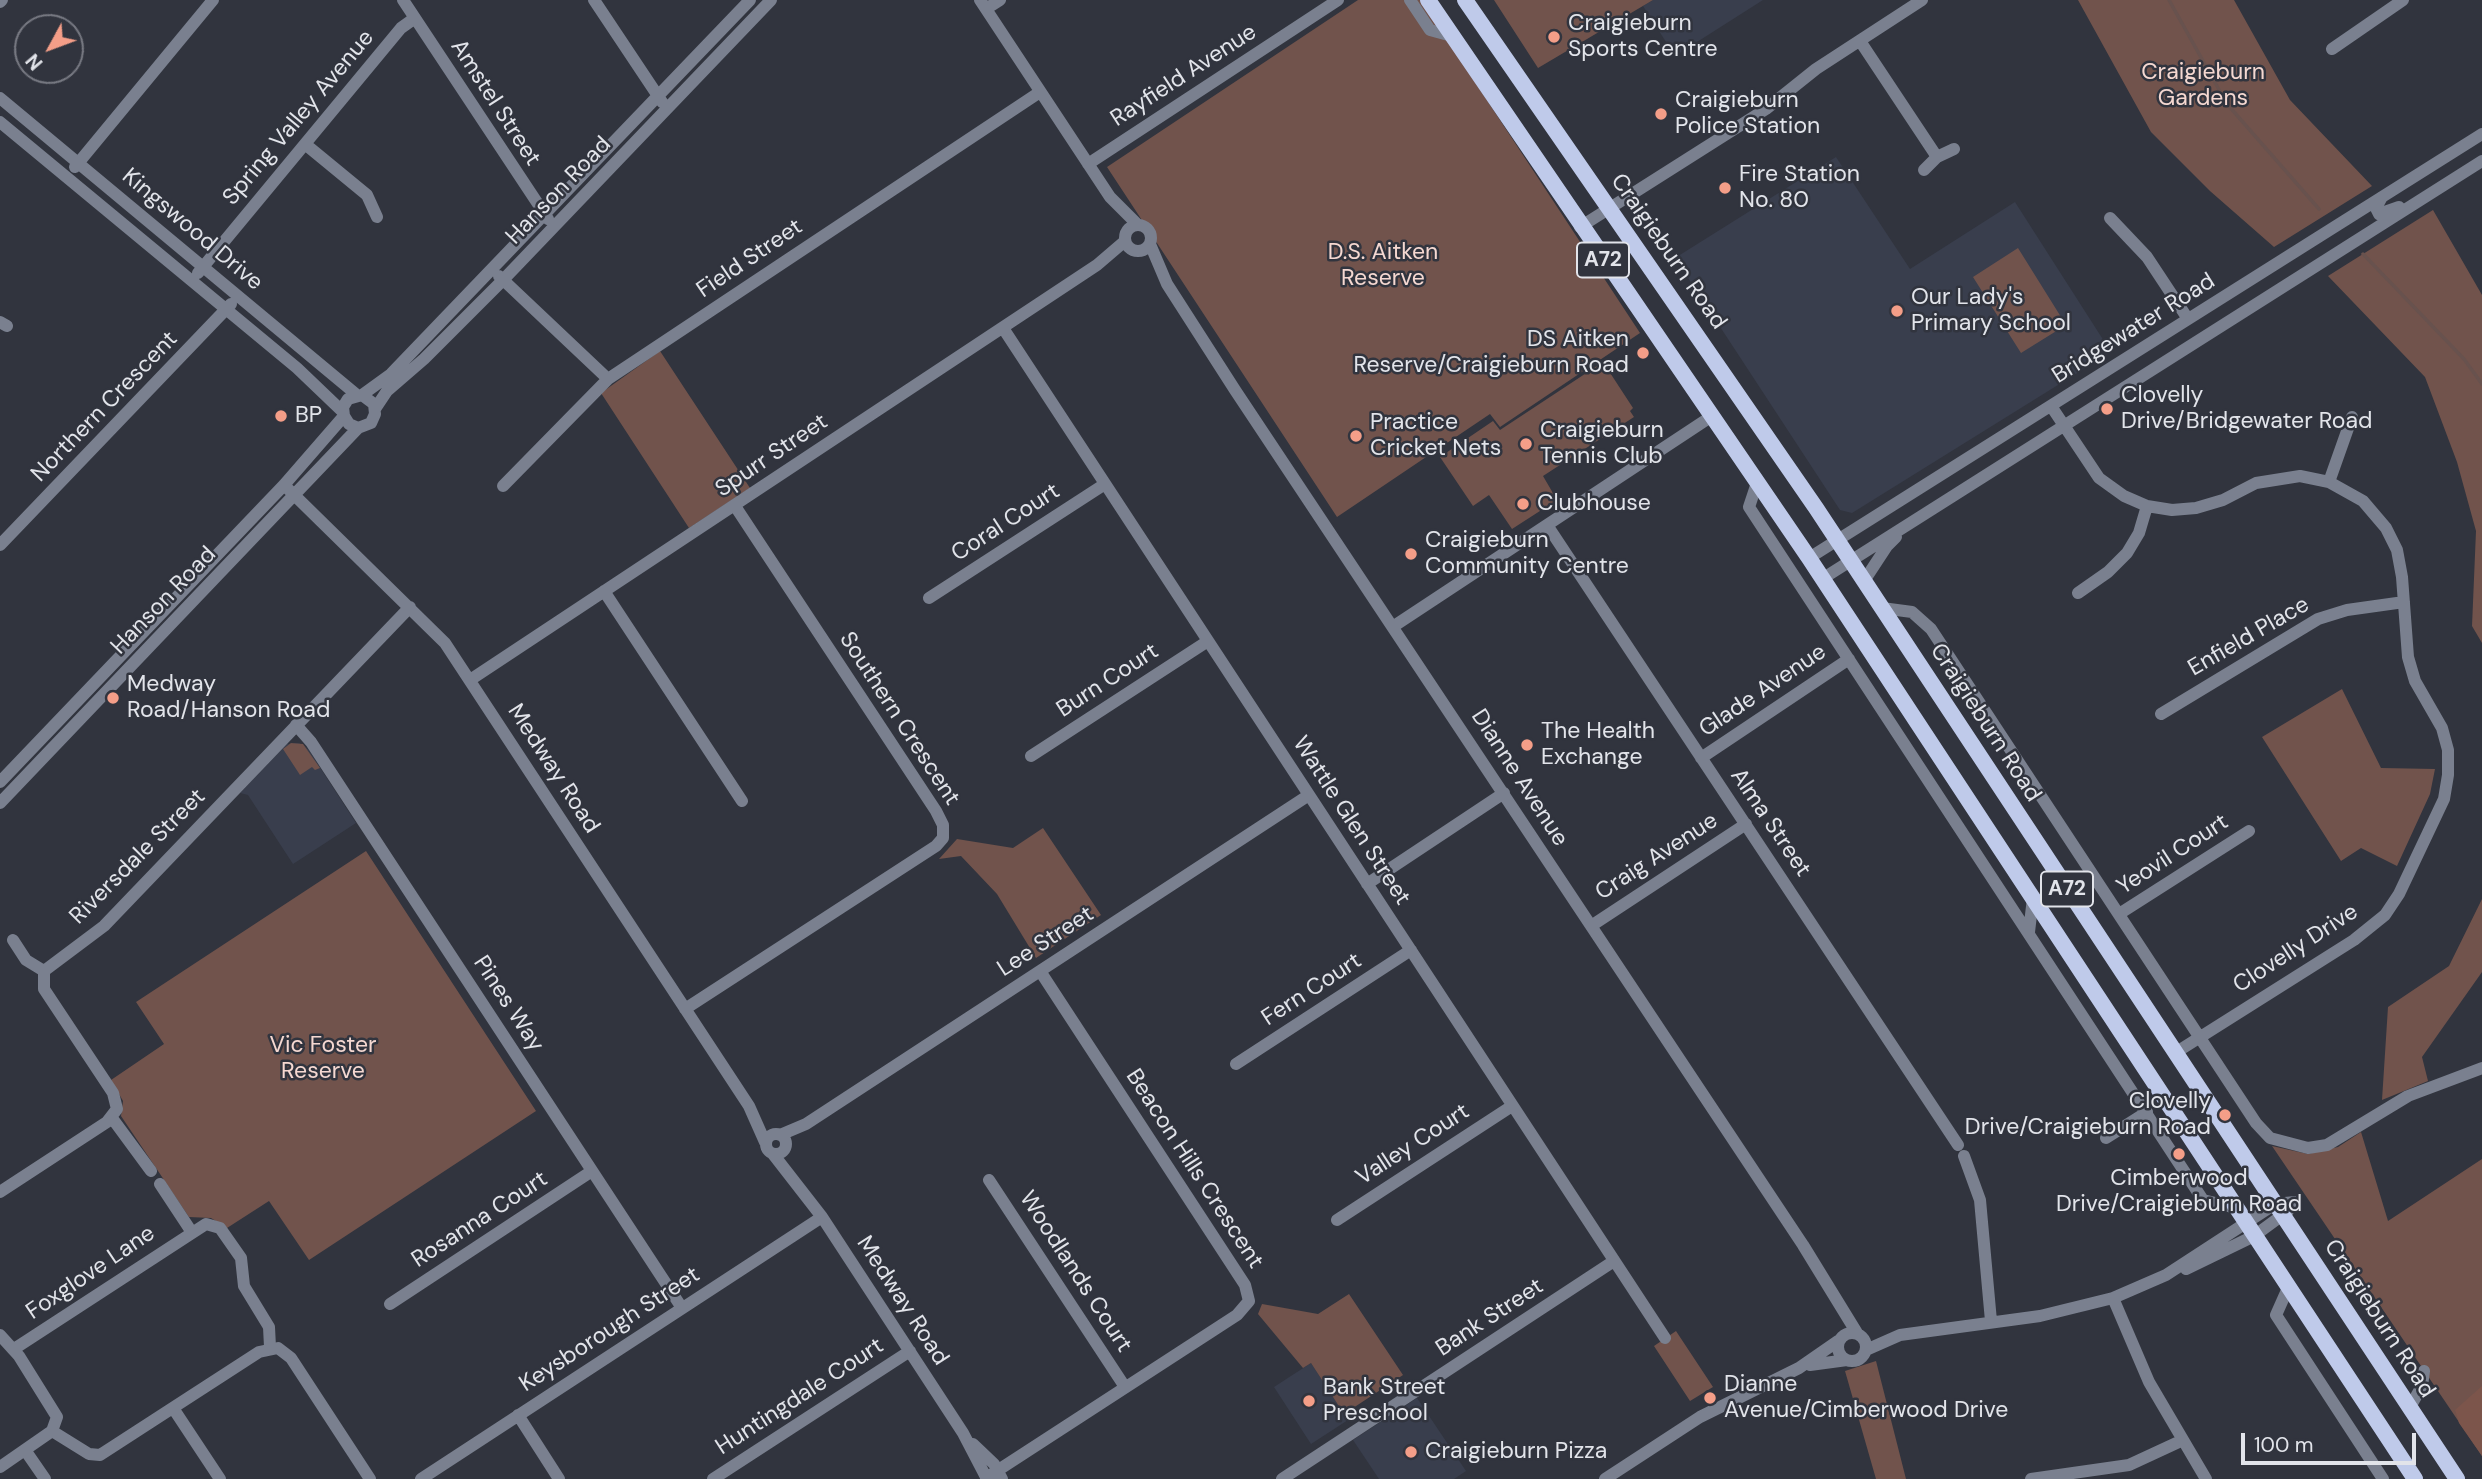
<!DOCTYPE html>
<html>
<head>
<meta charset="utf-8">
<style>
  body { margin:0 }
  #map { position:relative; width:2482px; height:1479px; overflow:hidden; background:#31343e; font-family:"DM Sans",sans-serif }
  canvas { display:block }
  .north { position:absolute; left:14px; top:14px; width:70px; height:70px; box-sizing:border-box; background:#31343e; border:2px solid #787a83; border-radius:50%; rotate:229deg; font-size:19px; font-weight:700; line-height:28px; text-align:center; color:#e2e4ea }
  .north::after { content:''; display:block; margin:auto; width:24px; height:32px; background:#f49e88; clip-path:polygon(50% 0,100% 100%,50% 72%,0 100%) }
  .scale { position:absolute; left:2241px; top:1433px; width:175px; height:32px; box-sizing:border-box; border:4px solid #e2e4ea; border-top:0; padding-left:9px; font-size:21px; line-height:24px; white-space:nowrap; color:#e2e4ea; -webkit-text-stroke:5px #31343e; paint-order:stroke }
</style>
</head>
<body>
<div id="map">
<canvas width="2482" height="1479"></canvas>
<div class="north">N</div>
<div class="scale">100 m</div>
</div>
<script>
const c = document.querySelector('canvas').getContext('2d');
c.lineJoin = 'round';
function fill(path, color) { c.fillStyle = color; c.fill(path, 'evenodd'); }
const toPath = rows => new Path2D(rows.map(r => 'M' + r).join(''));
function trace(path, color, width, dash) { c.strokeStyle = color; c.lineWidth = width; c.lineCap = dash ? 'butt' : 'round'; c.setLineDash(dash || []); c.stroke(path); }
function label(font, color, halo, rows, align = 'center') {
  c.font = font + ' "DM Sans",sans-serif'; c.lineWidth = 5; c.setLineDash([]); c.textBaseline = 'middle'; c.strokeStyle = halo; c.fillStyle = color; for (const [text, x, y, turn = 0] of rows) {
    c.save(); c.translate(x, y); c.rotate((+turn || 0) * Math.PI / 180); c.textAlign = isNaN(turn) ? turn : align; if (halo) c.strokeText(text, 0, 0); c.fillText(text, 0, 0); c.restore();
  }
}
fill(toPath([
  [1653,0,1763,0,1675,56,1643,6],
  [1836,157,1910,269,2015,202,2111,352,1852,513,1840,510,1675,258],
  [299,743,308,749,356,823,293,864,248,795,240,793,287,744],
  [1311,1363,1348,1420,1311,1444,1274,1387],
  [1417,1398,1466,1471,1454,1479,1379,1479,1353,1440]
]), '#393e4d');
fill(toPath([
  [1358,0,1421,0,1640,333,1500,427,1490,414,1337,517,1107,167],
  [1494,0,1653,0,1538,68],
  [2078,0,2234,0,2290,100,2372,186,2274,247,2210,191,2151,132],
  [2433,210,2482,295,2482,643,2472,626,2476,531,2457,462,2425,377,2328,276],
  [2018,248,2066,325,2021,353,1973,277],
  [660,351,750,488,689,528,601,393],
  [1603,362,1633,408,1630,411,1634,417,1543,476,1557,500,1512,529,1489,495,1473,506,1440,457,1493,421,1500,430],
  [2342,689,2381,768,2435,769,2430,794,2397,866,2361,848,2341,861,2262,737],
  [291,743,303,744,320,768,315,770,312,767,300,775,283,749],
  [1043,828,1101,915,1036,958,997,894,961,856,939,859,957,839,1013,848],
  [366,851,536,1111,309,1260,269,1201,227,1228,211,1218,189,1217,121,1116,123,1101,111,1080,164,1044,136,1002],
  [2482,899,2482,972,2422,1057,2428,1081,2382,1100,2388,1007,2449,966],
  [2361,1132,2388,1221,2482,1159,2482,1456,2272,1146,2308,1154,2338,1147],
  [1349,1294,1403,1375,1344,1414,1311,1363,1303,1368,1258,1314,1262,1304,1318,1314],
  [1676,1331,1713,1387,1690,1401,1654,1346],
  [1876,1361,1906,1479,1876,1479,1845,1371]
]), '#71534c');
fill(toPath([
  [2482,1386,2482,1456,2459,1423,2455,1410]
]), '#7c554b');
trace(toPath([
  [2169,0,2227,104,2319,209],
  [2363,254,2464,359,2482,384]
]), '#68524e', 3.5);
trace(toPath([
  [403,0,548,219],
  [594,0,662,102],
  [980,0,1110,197,1138,225],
  [1410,0,1430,30,1452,36],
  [0,2,2,0],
  [986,9,1000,0],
  [1860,41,1937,157],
  [2332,49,2403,0],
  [0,98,357,395],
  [0,122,297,368,343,412],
  [305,144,367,195,377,217],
  [1088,164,1338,0],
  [75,167,213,0],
  [1924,170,1937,157,1954,149],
  [2382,197,2376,208,2379,214,2399,207],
  [2110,218,2147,257,2188,319],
  '1125 238a13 13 0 1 1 26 0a13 13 0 1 1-26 0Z',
  [1580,227,1766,109,1816,69,1922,0],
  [1150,244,1167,284,1235,390,1803,1245,1857,1333],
  [198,273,401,28,415,18],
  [499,276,608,379],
  [0,322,7,326],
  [1003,328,1665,1338],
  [362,395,374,404,375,414,371,423,358,428,349,424,344,416,343,407,348,399,362,395,391,374,750,0],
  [2051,406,2099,478,2124,496,2147,506,2172,510,2196,508,2223,500,2256,483,2300,476,2329,482,2363,501,2386,528,2397,550,2402,577,2408,657,2415,681,2442,728,2448,750,2448,775,2444,799,2399,894,2385,915,2354,940,2175,1053],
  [375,409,387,391,424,359,503,280,771,0],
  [2329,482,2352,417],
  [1757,483,1749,507,2203,1200,2236,1208],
  [284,485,445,643,749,1106,765,1142],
  [503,486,608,379,1040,92],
  [1547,525,1958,1145],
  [0,545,231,304],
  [1809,558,2482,134],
  [1822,579,2482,161],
  [1864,581,1887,546,1896,537],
  [604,591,742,801],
  [2078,593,2108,572,2127,553,2139,533,2147,506],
  [929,598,1105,484],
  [1882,608,1912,612,1931,629,2256,1123,2270,1138,2308,1148,2327,1145,2408,1096,2482,1068],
  [1394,626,1712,416],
  [470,680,1097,265,1125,241],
  [2161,714,2318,619,2347,610,2404,602],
  [296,725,311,742,682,1308],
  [1031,756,1208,641],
  [1701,758,1849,659],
  [0,782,284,485,344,416],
  [0,803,358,428],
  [1367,884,1504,793],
  [2119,914,2249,831],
  [1591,926,1746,824],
  [2029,932,2033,898],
  [13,940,26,960,44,971],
  [685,1009,936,846,943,838,943,825,936,811,735,506],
  [1236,1064,1411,950],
  [112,1118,151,1171],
  '766 1144a10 10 0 1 1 20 0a10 10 0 1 1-20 0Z',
  [780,1135,806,1124,1309,795],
  [2106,1138,2147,1112],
  [773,1154,822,1217,963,1433,987,1479],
  [1964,1156,1980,1200,1991,1321],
  [989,1180,1125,1387],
  [160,1184,191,1231],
  [0,1192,107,1122,117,1109,113,1093,44,989,44,971,104,926,410,607],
  [1337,1220,1512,1106],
  [2186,1269,2254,1236,2288,1211],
  [2288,1288,2276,1315,2383,1479],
  [2113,1298,2149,1382,2206,1479],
  [390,1304,592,1171],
  '1838 1347a14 14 0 1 1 28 0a14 14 0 1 1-28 0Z',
  [0,1335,19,1356,57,1417,52,1431,0,1467],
  [14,1349,206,1224,220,1228,241,1258,244,1286,269,1327,270,1347],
  [1866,1350,1900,1335,2040,1316,2113,1298,2166,1275,2275,1204,2295,1202],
  [1810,1365,1847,1360],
  [2410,1407,2422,1386,2424,1371],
  [173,1408,220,1479],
  [518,1415,559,1479],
  [52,1431,89,1454,100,1455,259,1352,278,1348,291,1358,370,1479],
  [973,1444,994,1464,1002,1479],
  [25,1450,45,1479],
  [986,1478,1237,1315,1249,1301,1245,1285,1040,971],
  [421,1479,822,1217],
  [713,1479,910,1351],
  [1282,1479,1614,1261],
  [1605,1479,1700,1417,1799,1368,1838,1341],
  [2031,1479,2129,1465,2183,1440]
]), '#7a808f', 12);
trace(toPath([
  [1428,0,1809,558,2415,1479],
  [1465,0,1816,508,2457,1479]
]), '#bfcaea', 16);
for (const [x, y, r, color] of [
  [1554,37,7,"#f49e88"],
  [1661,114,7,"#f49e88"],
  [1725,188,7,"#f49e88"],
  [1897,311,7,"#f49e88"],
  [1643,353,7,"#f49e88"],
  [2107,409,7,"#f49e88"],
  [281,416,7,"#f49e88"],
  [1356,436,7,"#f49e88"],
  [1526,444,7,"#f49e88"],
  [1523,504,7,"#f49e88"],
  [1411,554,7,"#f49e88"],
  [113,698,7,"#f49e88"],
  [1527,745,7,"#f49e88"],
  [2225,1115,7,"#f49e88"],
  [2179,1154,7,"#f49e88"],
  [1710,1398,7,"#f49e88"],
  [1309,1401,7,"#f49e88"],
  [1411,1452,7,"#f49e88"]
]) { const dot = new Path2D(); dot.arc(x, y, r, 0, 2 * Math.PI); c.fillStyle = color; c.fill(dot); trace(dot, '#31343e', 2.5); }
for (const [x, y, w] of [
  [1603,260,52],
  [2067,889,52]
]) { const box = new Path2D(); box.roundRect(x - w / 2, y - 17.5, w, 35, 5); c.fillStyle = '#31343e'; c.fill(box); trace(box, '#e2e4ea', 2); }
label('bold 21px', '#e2e4ea', null, [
  ["A72",1603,260],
  ["A72",2067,889]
]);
label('23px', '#e2e4ea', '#31343e', [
  ["Craigieburn",1568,24],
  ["Sports Centre",1568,50],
  ["Craigieburn",1675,101],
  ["Police Station",1675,127],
  ["Fire Station",1739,175],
  ["No. 80",1739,201],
  ["Our Lady's",1911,298],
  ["Primary School",1911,324],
  ["DS Aitken",1629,340,"right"],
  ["Reserve/Craigieburn Road",1629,366,"right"],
  ["Clovelly",2121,396],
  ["Drive/Bridgewater Road",2121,422],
  ["BP",295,416],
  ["Practice",1370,423],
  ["Cricket Nets",1370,449],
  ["Craigieburn",1540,431],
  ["Tennis Club",1540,457],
  ["Clubhouse",1537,504],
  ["Craigieburn",1425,541],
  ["Community Centre",1425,567],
  ["Medway",127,685],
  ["Road/Hanson Road",127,711],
  ["The Health",1541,732],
  ["Exchange",1541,758],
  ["Clovelly",2211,1102,"right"],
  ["Drive/Craigieburn Road",2211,1128,"right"],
  ["Cimberwood",2179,1179,"center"],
  ["Drive/Craigieburn Road",2179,1205,"center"],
  ["Dianne",1724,1385],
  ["Avenue/Cimberwood Drive",1724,1411],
  ["Bank Street",1323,1388],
  ["Preschool",1323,1414],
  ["Craigieburn Pizza",1425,1452]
], 'left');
label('23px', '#f5d8d1', '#31343e', [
  ["Craigieburn",2203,73],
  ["Gardens",2203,99],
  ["D.S. Aitken",1383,253],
  ["Reserve",1383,279],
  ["Vic Foster",323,1046],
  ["Reserve",323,1072]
]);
label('23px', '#e2e4ea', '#31343e', [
  ["Rayfield Avenue",1184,76,-33],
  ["Amstel Street",495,103,57],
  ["Spring Valley Avenue",299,118,-50],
  ["Hanson Road",559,191,-46],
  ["Kingswood Drive",192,230,40],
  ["Craigieburn Road",1668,252,55],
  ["Field Street",750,259,-34],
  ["Bridgewater Road",2134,329,-32],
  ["Northern Crescent",105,407,-46],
  ["Spurr Street",772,456,-34],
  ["Coral Court",1006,523,-33],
  ["Hanson Road",164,601,-46],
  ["Enfield Place",2249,637,-30],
  ["Burn Court",1108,681,-33],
  ["Glade Avenue",1763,691,-34],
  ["Southern Crescent",899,719,57],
  ["Craigieburn Road",1985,723,57],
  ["Medway Road",553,769,57],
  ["Dianne Avenue",1519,778,57],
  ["Wattle Glen Street",1351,821,57],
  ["Alma Street",1770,823,56],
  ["Yeovil Court",2173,855,-33],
  ["Riversdale Street",138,857,-45],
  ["Craig Avenue",1657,857,-33],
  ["Lee Street",1046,942,-33],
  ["Clovelly Drive",2296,949,-33],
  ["Fern Court",1312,990,-33],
  ["Pines Way",508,1004,57],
  ["Valley Court",1413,1145,-33],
  ["Beacon Hills Crescent",1194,1169,57],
  ["Rosanna Court",480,1220,-33],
  ["Woodlands Court",1075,1272,57],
  ["Foxglove Lane",91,1273,-34],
  ["Medway Road",902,1301,57],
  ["Bank Street",1490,1318,-33],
  ["Craigieburn Road",2379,1319,57],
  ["Keysborough Street",610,1330,-33],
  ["Huntingdale Court",800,1397,-33]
]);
</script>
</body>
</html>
